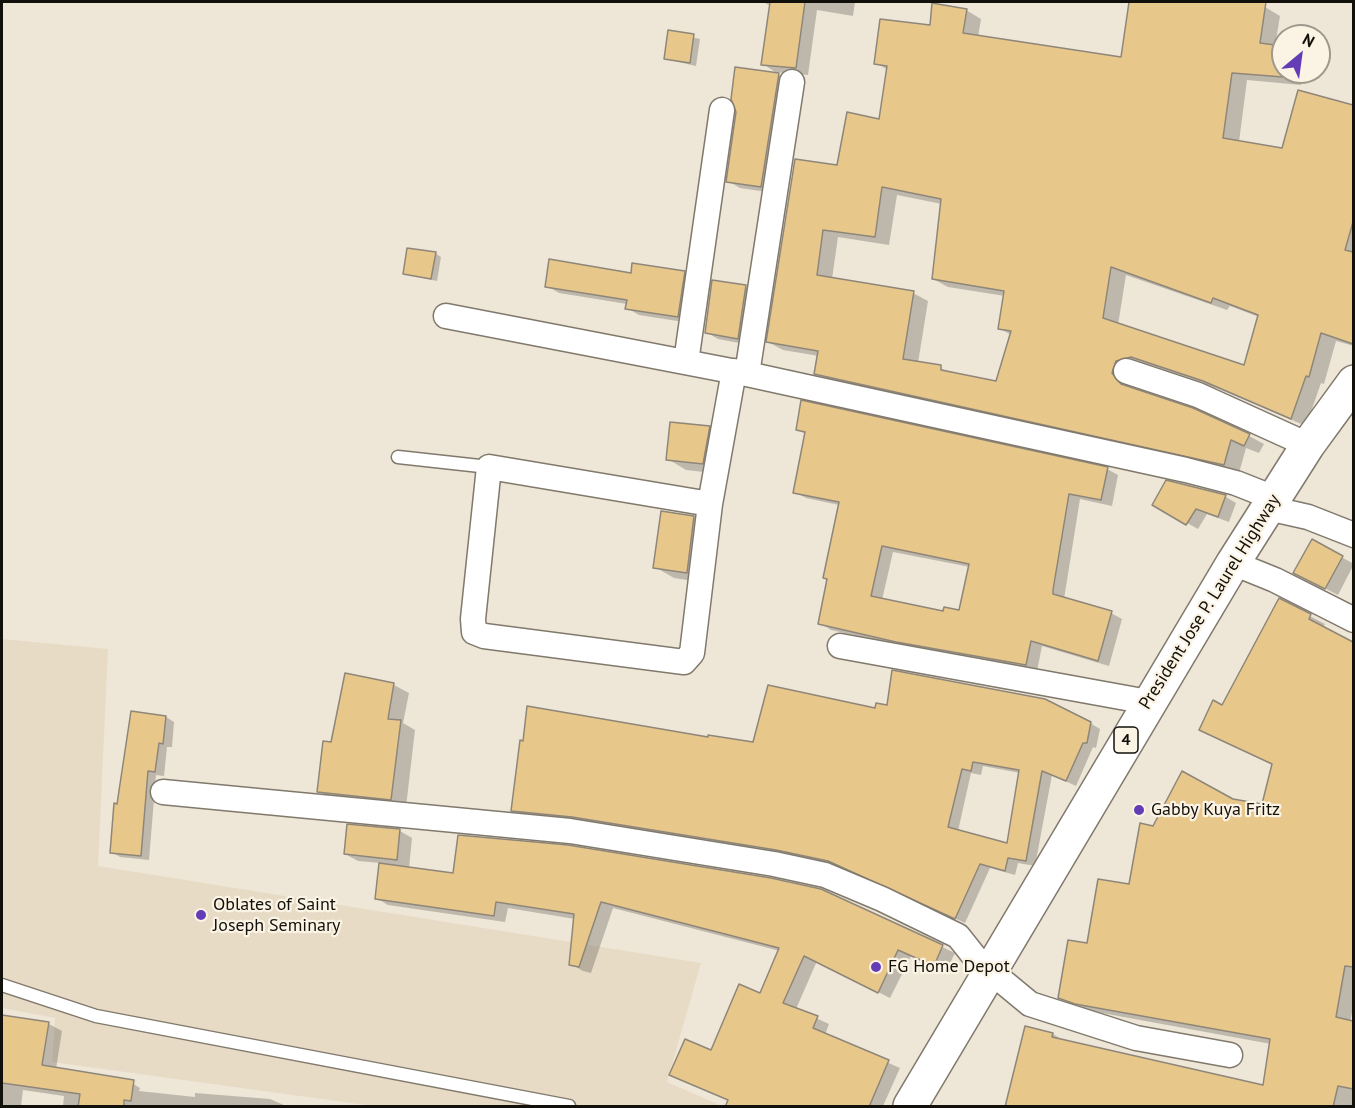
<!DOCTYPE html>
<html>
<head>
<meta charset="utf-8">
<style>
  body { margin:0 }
  #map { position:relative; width:1355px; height:1108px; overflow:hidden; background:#eee6d7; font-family:"PT Sans",sans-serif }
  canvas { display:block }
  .frame { position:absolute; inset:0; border:3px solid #12100b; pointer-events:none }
  .north { position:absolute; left:1271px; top:24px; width:60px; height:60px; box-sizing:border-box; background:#fbf3e4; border:2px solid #9e988d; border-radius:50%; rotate:29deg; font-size:16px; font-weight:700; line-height:24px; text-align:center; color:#12100b }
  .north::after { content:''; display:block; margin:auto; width:21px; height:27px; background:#633db5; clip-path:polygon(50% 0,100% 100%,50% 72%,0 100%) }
</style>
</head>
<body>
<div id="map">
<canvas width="1355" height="1108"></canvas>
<div class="frame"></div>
<div class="north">N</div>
</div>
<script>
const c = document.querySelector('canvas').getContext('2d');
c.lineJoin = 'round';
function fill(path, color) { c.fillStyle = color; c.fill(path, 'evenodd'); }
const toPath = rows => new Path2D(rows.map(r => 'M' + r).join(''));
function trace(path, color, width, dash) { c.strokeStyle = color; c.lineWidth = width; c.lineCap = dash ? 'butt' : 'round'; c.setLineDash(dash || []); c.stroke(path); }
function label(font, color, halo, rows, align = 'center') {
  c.font = font + ' "PT Sans",sans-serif'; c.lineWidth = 4.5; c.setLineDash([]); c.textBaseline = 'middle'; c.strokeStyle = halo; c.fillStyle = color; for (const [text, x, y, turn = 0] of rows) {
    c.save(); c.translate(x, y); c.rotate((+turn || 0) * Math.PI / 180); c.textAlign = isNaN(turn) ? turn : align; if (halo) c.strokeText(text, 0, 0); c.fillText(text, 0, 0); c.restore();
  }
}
fill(toPath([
  [2,639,108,649,98,866,701,963,667,1082,722,1106,373,1106,52,1062,55,1018,2,1008]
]), '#e7dbc6');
fill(toPath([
  [763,2,855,2,853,16,817,10,808,75,775,72,763,64,771,6],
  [1130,2,1187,4,1187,2,1244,2,1265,7,1280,16,1275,46,1283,47,1283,72,1303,72,1301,85,1247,80,1239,142,1283,149,1334,100,1354,106,1354,346,1336,341,1324,384,1321,383,1306,426,1219,389,1147,365,1138,365,1127,375,1127,384,1132,389,1249,436,1264,444,1259,453,1246,448,1239,473,831,382,816,373,819,356,783,350,768,342,838,166,880,120,888,70,876,63,931,27,966,10,981,19,978,37,1122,59],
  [897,195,942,204,933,279,948,287,1005,296,999,328,1011,335,998,383,918,363,928,301,913,293,832,279,838,237,889,245],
  [1126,275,1227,310,1230,306,1259,317,1245,367,1118,325],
  [669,32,700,39,696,66,665,59],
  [779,75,791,82,774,193,740,188,728,181,738,112],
  [435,253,441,257,437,281,405,274],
  [684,273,696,280,690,323,639,315,627,308,627,304,559,293,547,286,632,275],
  [746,287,758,294,750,345,718,339,706,332],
  [709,428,728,438,721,474,686,470,668,459],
  [798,430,1107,469,1118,475,1112,506,1080,499,1064,599,1111,613,1122,619,1109,666,1042,646,1037,671,909,647,831,630,820,623,829,580,825,578,839,505,806,498,795,492,806,434],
  [893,552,970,567,960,612,944,613,882,600],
  [1167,482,1226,497,1236,503,1229,522,1207,514,1198,529,1154,505],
  [694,517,712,528,706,583,674,578,655,567],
  [1312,541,1354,564,1338,595,1307,579],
  [1279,600,1325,624,1323,627,1354,643,1354,1004,1350,1022,1354,1022,1354,1106,1007,1106,1053,1034,1066,1042,1264,1087,1271,1044,1091,1011,1060,997,1089,945,1130,886,1154,828,1232,800,1263,806,1273,765,1219,739,1222,706],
  [346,675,394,685,409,693,403,723,415,730,406,807,334,800,319,792,333,744],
  [876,710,1090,723,1100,729,1096,748,1093,747,1076,786,1052,775,1035,866,1018,863,1015,875,990,868,965,923,840,866,787,855,523,816,513,810,709,739,754,744],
  [983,766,1020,773,1008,845,958,831,971,773,981,775],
  [166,717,174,722,172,747,167,747,164,776,156,775,149,860,120,857,112,852,119,805],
  [400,831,412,838,409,868,454,875,820,890,955,953,946,971,911,956,890,998,817,961,796,1009,829,1024,825,1035,900,1068,883,1106,742,1106,671,1075,712,1052,760,995,780,951,613,908,591,973,583,971,571,964,575,919,508,908,505,922,388,905,376,898,381,863,358,861,345,854],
  [2,1016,49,1024,62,1031,56,1069,127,1080,140,1088,139,1091,195,1097,195,1093,270,1099,286,1106,63,1106,64,1096,23,1090,21,1106,2,1105]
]), '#0003');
const building = toPath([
  [770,2,805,2,796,68,761,65,770,2],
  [1129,2,1266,2,1260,43,1283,46,1283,77,1232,73,1223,138,1282,148,1298,90,1353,105,1353,222,1345,250,1353,252,1353,344,1321,333,1309,377,1306,376,1291,419,1203,381,1131,357,1116,361,1112,373,1121,384,1193,408,1250,434,1244,446,1231,440,1224,465,814,374,818,351,766,342,795,159,837,165,847,112,879,119,887,66,874,64,880,19,930,25,932,3,967,9,963,33,1121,57,1129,2],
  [882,187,941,199,932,279,1004,291,998,329,1011,331,996,381,941,370,941,365,903,359,914,291,817,275,823,230,875,237,882,187],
  [1111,267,1211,303,1213,298,1258,315,1244,365,1103,318,1111,267],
  [668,30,694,34,690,63,664,59,668,30],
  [735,67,779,73,761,187,726,182,736,112,731,99,735,67],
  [407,248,436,252,431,279,403,274,407,248],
  [549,259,631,273,632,263,685,271,678,317,625,309,627,300,545,287,549,259],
  [712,280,746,285,738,339,705,333,712,280],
  [801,400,1108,467,1101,500,1069,494,1053,590,1053,594,1112,611,1098,661,1031,641,1026,665,896,642,818,624,827,579,823,578,839,502,793,493,805,432,796,430,801,400],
  [882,546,969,564,959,610,944,607,943,611,871,596,882,546],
  [670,422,710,426,703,464,666,460,670,422],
  [1166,480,1226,495,1218,517,1196,509,1186,525,1152,505,1166,480],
  [661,511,694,516,687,573,653,568,661,511],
  [1312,539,1343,556,1325,589,1293,573,1312,539],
  [1279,598,1311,614,1309,619,1353,642,1353,967,1345,966,1336,1017,1353,1021,1353,1089,1338,1086,1333,1107,1005,1107,1025,1026,1053,1033,1052,1037,1263,1085,1270,1039,1075,1004,1058,998,1068,940,1087,943,1098,879,1129,884,1140,823,1153,826,1182,771,1233,799,1262,804,1272,764,1199,730,1213,700,1222,705,1279,598],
  [892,670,1045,699,1091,722,1087,743,1083,743,1066,781,1042,771,1026,861,1008,858,1005,871,980,864,955,919,828,861,776,850,572,817,511,811,520,740,523,741,527,706,708,737,708,735,753,742,768,685,875,708,876,703,887,705,892,670],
  [973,762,1019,770,1007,843,948,827,962,769,971,771,973,762],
  [345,673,394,683,388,719,401,720,391,800,317,792,323,741,331,742,345,673],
  [131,711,166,716,163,744,159,743,155,772,148,771,141,856,110,853,114,803,117,804,131,711],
  [347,824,400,829,397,860,344,854,347,824],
  [458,835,568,845,771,878,821,889,943,945,934,966,898,950,878,993,804,956,783,1003,818,1016,813,1028,889,1060,869,1107,725,1107,728,1100,669,1075,685,1039,711,1050,739,984,760,993,779,948,601,902,579,967,569,965,574,914,496,902,494,916,375,899,379,863,453,873,458,835],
  [2,1015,49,1022,42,1065,134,1080,131,1101,124,1100,124,1107,78,1107,80,1094,2,1083,2,1015]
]);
fill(building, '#e8c78b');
trace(building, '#8e8679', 1.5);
const service = toPath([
  [398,457,489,467],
  [2,985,96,1016,569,1106]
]);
const minor = toPath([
  [446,316,747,374,1186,470,1236,483,1274,498],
  [686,362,722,110],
  [1126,371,1198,395,1308,445],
  [747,374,792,82],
  [710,504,489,467,473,619,474,632,484,636,684,662,692,653,710,504,734,371],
  [1268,508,1308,517,1354,535],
  [1233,563,1275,580,1354,620],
  [840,646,1148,702],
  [163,792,570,831,774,864,825,875,882,899,958,936,978,961,1030,1004,1136,1038,1230,1055]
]);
const primary = toPath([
  [910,1106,1233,563,1308,445,1354,382]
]);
trace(service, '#80796c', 15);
trace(minor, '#80796c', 27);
trace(primary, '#80796c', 36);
trace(service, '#fff', 12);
trace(minor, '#fff', 24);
trace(primary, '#fff', 33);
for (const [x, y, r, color] of [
  [1139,810,6,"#633db5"],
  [201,915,6,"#633db5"],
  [876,967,6,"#633db5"]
]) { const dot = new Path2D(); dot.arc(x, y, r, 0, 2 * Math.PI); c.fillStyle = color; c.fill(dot); trace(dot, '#fbf3e4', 2); }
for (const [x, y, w] of [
  [1126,740,24]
]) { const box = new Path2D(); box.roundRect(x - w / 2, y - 13, w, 26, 4.5); c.fillStyle = '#fbf3e4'; c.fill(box); trace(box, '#12100b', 1.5); }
label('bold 16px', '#12100b', null, [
  ["4",1126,740]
]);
label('18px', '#12100b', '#fbf3e4', [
  ["President Jose P. Laurel Highway",1210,602,-58]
]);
label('18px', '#12100b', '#fbf3e4', [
  ["Gabby Kuya Fritz",1151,810],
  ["Oblates of Saint",213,905],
  ["Joseph Seminary",213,926],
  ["FG Home Depot",888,967]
], 'left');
</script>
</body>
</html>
